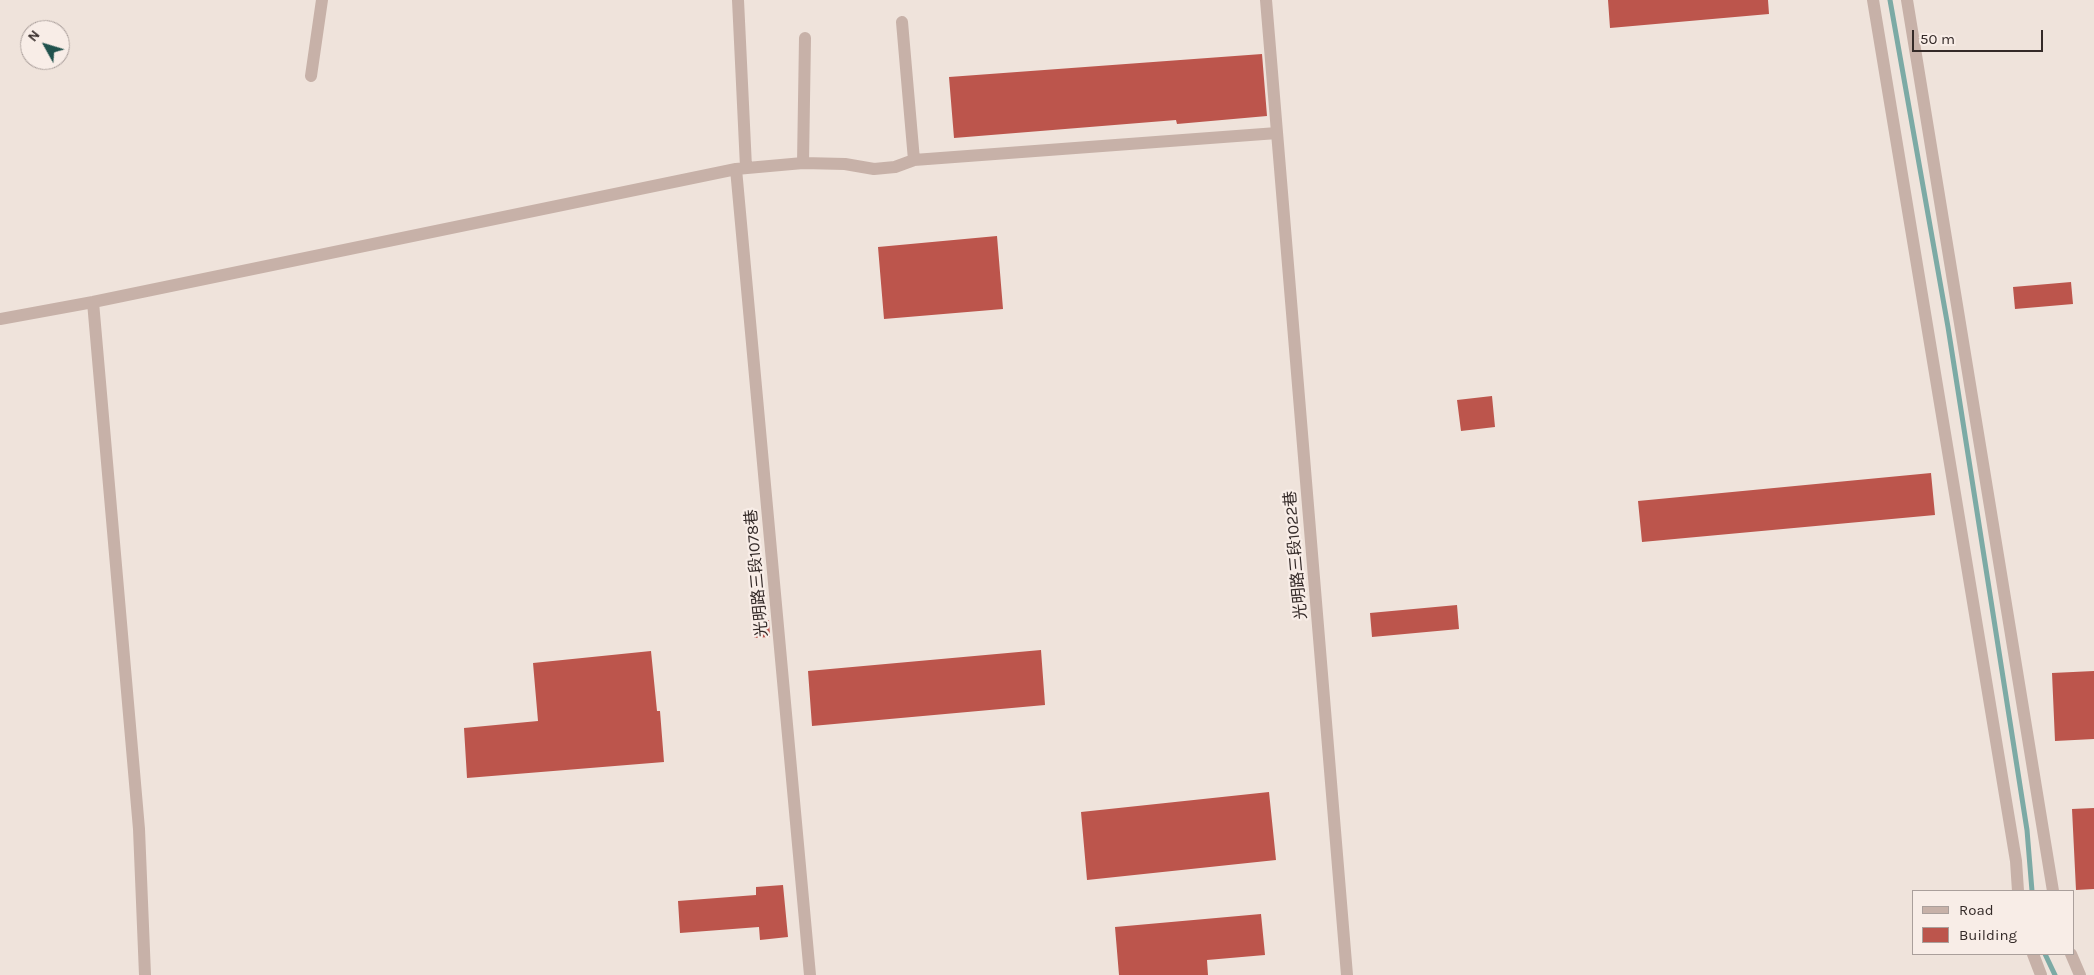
<!DOCTYPE html>
<html>
<head>
<meta charset="utf-8">
<style>
  body { margin:0 }
  #map { position:relative; width:2094px; height:975px; overflow:hidden; background:#efe3db; font-family:Karla,sans-serif }
  canvas { display:block }
  .legend { position:absolute; left:1912px; top:890px; width:162px; height:65px; box-sizing:border-box; background:#f8ede7; border:1px solid #aa9f9b; margin:0; padding:6px 9px; list-style:none; font-size:15px; color:#342a28 }
  .legend li { display:flex; align-items:center; gap:10px; height:25px }
  .legend b { width:25px; border:1px solid #aa9f9b }
  .north { position:absolute; left:20px; top:20px; width:50px; height:50px; box-sizing:border-box; background:#f8ede7; border:1px solid #aa9f9b; border-radius:50%; rotate:309deg; font-size:14px; font-weight:700; line-height:20px; text-align:center; color:#342a28 }
  .north::after { content:''; display:block; margin:auto; width:18px; height:22px; background:#20524d; clip-path:polygon(50% 0,100% 100%,50% 72%,0 100%) }
  .scale { position:absolute; left:1912px; top:30px; width:131px; height:22px; box-sizing:border-box; border:2px solid #342a28; border-top:0; padding-left:6px; font-size:15px; line-height:18px; white-space:nowrap; color:#342a28; -webkit-text-stroke:4px #f8ede7; paint-order:stroke }
</style>
</head>
<body>
<div id="map">
<canvas width="2094" height="975"></canvas>
<ul class="legend">
<li><b style="height:6px;background:#c7b1a8"></b>Road</li>
<li><b style="height:14px;background:#bc554c"></b>Building</li>
</ul>
<div class="north">N</div>
<div class="scale">50 m</div>
</div>
<script>
const c = document.querySelector('canvas').getContext('2d');
c.lineJoin = 'round';
const toPath = rows => new Path2D(rows.map(r => 'M' + r).join(''));
function trace(path, color, width, dash) { c.strokeStyle = color; c.lineWidth = width; c.lineCap = dash ? 'butt' : 'round'; c.setLineDash(dash || []); c.stroke(path); }
function fill(path, color) { c.fillStyle = color; c.fill(path, 'evenodd'); }
function label(font, color, halo, rows, align = 'center') {
  c.font = font + ' Karla,"Noto Sans TC",sans-serif'; c.lineWidth = 4.5; c.setLineDash([]); c.textBaseline = 'middle'; c.strokeStyle = halo; c.fillStyle = color; for (const [text, x, y, turn = 0] of rows) {
    c.save(); c.translate(x, y); c.rotate((+turn || 0) * Math.PI / 180); c.textAlign = isNaN(turn) ? turn : align; if (halo) c.strokeText(text, 0, 0); c.fillText(text, 0, 0); c.restore();
  }
}
trace(toPath([
  [1890,0,1948,327,2027,830,2032,891],
  [2045,954,2055,975]
]), '#7caaa5', 5);
fill(toPath([
  [1608,0,1768,0,1769,14,1610,28],
  [1262,54,1267,116,1177,124,1176,120,954,138,949,77],
  [997,236,1003,309,884,319,878,247],
  [2071,282,2073,304,2015,309,2013,287],
  [1492,396,1495,427,1461,431,1457,400],
  [1931,473,1935,515,1642,542,1638,501],
  [1457,605,1459,629,1372,637,1370,613],
  [769,620,770,637,754,638,753,621],
  [1041,650,1045,705,812,726,808,671],
  [651,651,657,711,660,711,664,762,467,778,464,728,538,721,533,663],
  [2094,671,2094,739,2055,741,2052,673],
  [1269,792,1276,860,1087,880,1081,812],
  [2094,808,2094,889,2076,890,2072,809],
  [783,885,788,937,760,940,759,927,680,933,678,901,756,895,756,887],
  [1261,914,1265,955,1207,960,1208,975,1119,975,1115,927]
]), '#bc554c');
trace(toPath([
  [738,0,746,167],
  [1266,0,1347,975],
  [1873,0,2016,861,2018,891],
  [1907,0,2053,891],
  [902,22,914,160],
  [311,76,322,0],
  [803,163,805,38],
  [736,169,810,975],
  [93,302,139,829,145,975],
  [0,319,93,302,736,169,803,163,845,164,874,169,895,167,914,160,1277,133],
  [2033,954,2041,975],
  [2071,954,2080,975]
]), '#c7b1a8', 12);
label('16px', '#342a28', '#f8ede7', [
  ["光明路三段1022巷",1296,555,-95],
  ["光明路三段1078巷",757,573,-95]
]);
</script>
</body>
</html>
